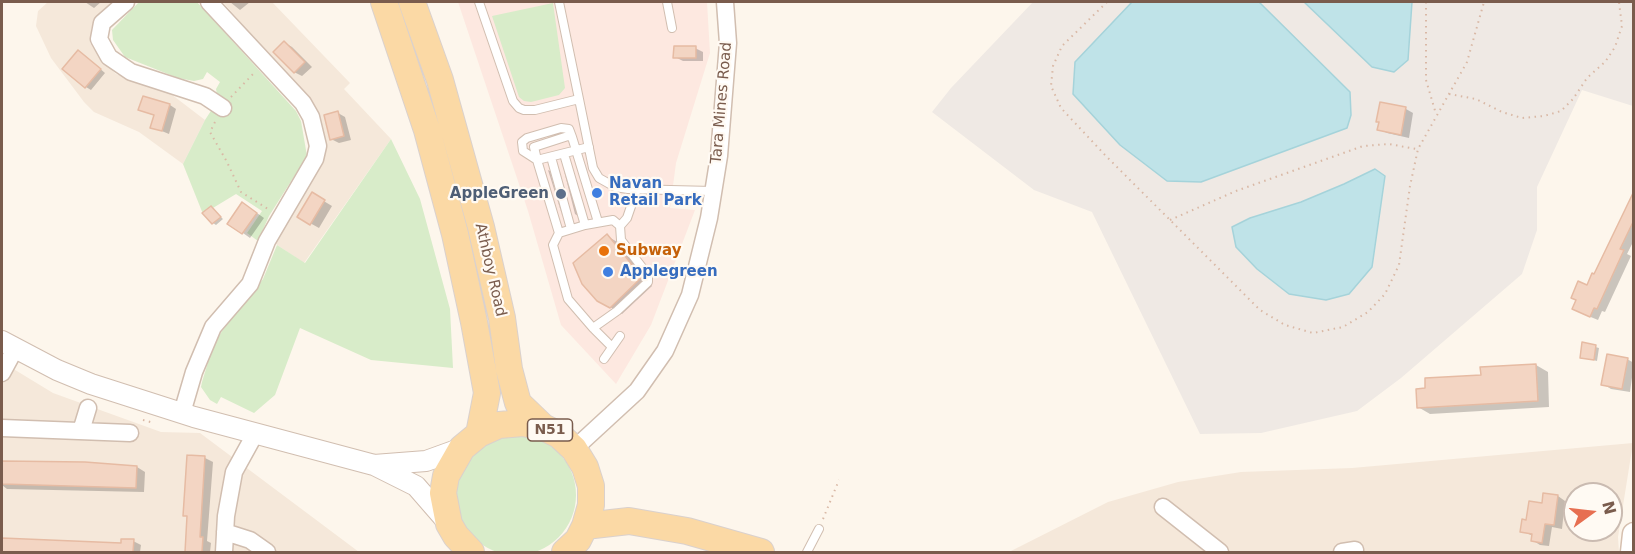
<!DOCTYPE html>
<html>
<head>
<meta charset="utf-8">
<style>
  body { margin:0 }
  #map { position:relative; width:1635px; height:554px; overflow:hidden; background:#fdf6ec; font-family:"DejaVu Sans",sans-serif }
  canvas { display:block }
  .frame { position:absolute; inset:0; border:3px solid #7a5c4d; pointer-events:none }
  .north { position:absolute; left:1563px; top:482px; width:60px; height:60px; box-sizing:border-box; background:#fffaf3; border:2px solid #cabbb1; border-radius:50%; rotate:75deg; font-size:16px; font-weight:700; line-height:24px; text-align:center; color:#7a5c4d }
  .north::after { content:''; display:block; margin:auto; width:21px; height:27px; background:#e76f51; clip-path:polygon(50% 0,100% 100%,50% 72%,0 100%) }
</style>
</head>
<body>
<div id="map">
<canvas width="1635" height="554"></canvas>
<div class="frame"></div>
<div class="north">N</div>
</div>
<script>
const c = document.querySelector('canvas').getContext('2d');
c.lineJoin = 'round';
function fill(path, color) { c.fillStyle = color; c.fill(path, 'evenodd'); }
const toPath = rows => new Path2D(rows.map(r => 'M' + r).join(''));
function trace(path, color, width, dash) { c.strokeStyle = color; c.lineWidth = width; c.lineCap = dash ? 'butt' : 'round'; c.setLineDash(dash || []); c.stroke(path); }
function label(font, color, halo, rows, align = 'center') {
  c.font = font + ' "DejaVu Sans",sans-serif'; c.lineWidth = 4.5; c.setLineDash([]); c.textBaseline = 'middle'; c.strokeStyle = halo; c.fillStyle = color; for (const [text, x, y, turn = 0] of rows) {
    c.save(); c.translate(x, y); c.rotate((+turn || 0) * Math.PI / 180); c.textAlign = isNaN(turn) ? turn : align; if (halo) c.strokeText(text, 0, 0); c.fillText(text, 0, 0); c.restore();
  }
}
fill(toPath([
  [48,2,113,2,92,26,90,43,101,59,116,74,171,94,205,120,183,164,139,132,94,112,84,102,51,58,36,26,38,11],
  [223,2,272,2,350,83,344,89,391,139,304,263,277,245,275,241,316,169,315,109],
  [2,362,53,393,161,432,200,433,359,552,2,552],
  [1633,443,1618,537,1619,552,1009,552,1108,502,1178,482,1241,472,1352,468],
  [1575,494,1611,494,1611,530,1575,530]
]), '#f5e8da');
fill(toPath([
  [458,2,707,2,710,53,676,163,670,208,695,210,651,325,616,384,561,325,528,211]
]), '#fde8e0');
fill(toPath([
  [1033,2,1633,2,1633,106,1582,90,1537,187,1537,230,1522,274,1401,378,1357,411,1261,433,1200,434,1092,212,1034,190,932,112,951,88]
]), '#efe9e4');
fill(toPath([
  [139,2,197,2,296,111,301,121,307,156,269,216,258,241,247,233,262,211,236,194,203,214,183,164,205,120,218,100,216,89,220,82,207,72,203,79,194,81,178,78,125,57,113,40,112,30],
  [553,3,565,88,559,95,531,102,524,101,519,97,492,16],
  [391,139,420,199,450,309,453,368,371,360,300,328,275,395,254,413,221,397,217,404,210,400,201,387,202,382,213,346,222,331,263,279,277,245,305,263],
  '456 495a60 60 0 1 1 120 0a60 60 0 1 1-120 0Z'
]), '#d8ecc9');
const water = toPath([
  [1132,2,1259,2,1350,92,1351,115,1347,128,1201,182,1167,181,1120,145,1073,94,1075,62,1132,2],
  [1304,2,1412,2,1408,60,1394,72,1372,67,1304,2],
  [1375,169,1385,176,1372,267,1349,294,1326,300,1289,294,1257,269,1236,247,1232,227,1250,218,1301,202,1344,184,1375,169]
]);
fill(water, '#bfe3e8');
trace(water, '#a5d3da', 1.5);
fill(toPath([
  [85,2,101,2,94,8],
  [230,2,250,2,240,10],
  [285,43,292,47,312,67,302,76,294,72],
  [695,48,703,52,703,61,683,61,675,57],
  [84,55,105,73,91,90,86,87],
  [1381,104,1406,109,1413,113,1409,138,1387,133,1379,129],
  [170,105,176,109,169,134,152,127,155,116,140,110],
  [338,113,345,117,351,140,339,143,331,139],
  [563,167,578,216,575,214],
  [548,170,550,171,563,218],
  [312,194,332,206,319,228,299,217],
  [1633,195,1634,240,1627,254,1631,256,1605,312,1602,311,1598,320,1581,313,1588,287],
  [211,208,223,219,216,225,213,223],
  [250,208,264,218,250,238,229,223],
  [607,236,619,243,652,286,622,314,598,300],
  [1584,344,1599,348,1597,361,1581,357],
  [1627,359,1634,363,1630,392,1611,389,1603,384],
  [1536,365,1548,372,1549,407,1430,414,1418,407,1482,376],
  [188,456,205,458,213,462,207,541,211,543,210,552,187,552],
  [2,462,85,464,137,467,145,472,144,492,7,489,2,485],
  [1558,496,1565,501,1562,529,1552,527,1549,546,1540,545,1532,540,1533,536,1522,531,1528,521,1543,505],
  [2,538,12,540,122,545,133,541,141,545,140,552,2,552]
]), '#0003');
const building = toPath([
  [284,41,305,62,294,73,273,52,284,41],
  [674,46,696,46,696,58,673,58,674,46],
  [78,50,101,69,85,88,62,69,78,50],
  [143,96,170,104,162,131,150,128,154,115,138,110,143,96],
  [1380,102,1406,107,1401,135,1377,130,1379,122,1376,122,1380,102],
  [338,111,344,136,330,140,324,115,338,111],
  [1634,191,1634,220,1620,249,1624,250,1597,309,1594,308,1590,317,1572,309,1576,300,1571,298,1578,281,1587,285,1592,273,1594,274,1634,191],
  [312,192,325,200,310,225,297,217,312,192],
  [242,202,257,213,242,234,227,224,242,202],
  [211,206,221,217,212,224,202,213,211,206],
  [607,234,642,277,610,308,597,301,582,284,573,263,607,234],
  [1582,342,1596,345,1594,360,1580,358,1582,342],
  [1607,354,1628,358,1622,389,1601,385,1607,354],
  [1536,364,1538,401,1417,408,1416,389,1425,388,1425,378,1481,375,1480,367,1536,364],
  [187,455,205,456,200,537,203,537,202,552,185,552,187,516,183,516,187,455],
  [2,461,85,462,137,466,136,488,2,484,2,461],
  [1543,493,1558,495,1554,525,1545,524,1542,543,1531,541,1532,534,1520,532,1522,519,1526,520,1529,501,1542,503,1543,493],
  [2,538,121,543,121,539,134,539,133,552,2,552,2,538]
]);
fill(building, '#f3d5c3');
trace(building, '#e6bba3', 1.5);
const service = toPath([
  [479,2,513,101,519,108,524,110,535,110,579,99,593,168,599,178,615,187,628,189,713,191],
  [559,2,579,99],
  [667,2,672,28],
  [564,154,585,225],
  [551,157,571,229],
  [537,160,534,147,568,136,572,137,598,222],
  [537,160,523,151,522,142,527,138,561,128,569,129,572,137],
  [559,233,537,160,589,147],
  [593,328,617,311,648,282,648,275,621,240,620,226],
  [612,347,593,328,568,299,553,245,559,233,585,225,613,220,620,226,627,218,637,189],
  [604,359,620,336],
  [807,552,819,529]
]);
const minor = toPath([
  [126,2,102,23,99,39,109,57,131,72,205,96,223,108],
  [2,373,15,349],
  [182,413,194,372,213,327,250,284,267,241,315,159,318,146,311,117,303,103,209,2],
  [2,428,130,433],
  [81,431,88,408],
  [574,449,637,391,665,351,690,295,709,218,719,156,728,43,725,2],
  [1163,507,1220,552],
  [225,532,250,540,267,552],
  [224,552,226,516,234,472,255,434],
  [1342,552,1355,550]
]);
const tertiary = toPath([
  [2,341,57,370,91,384,194,417,374,465,416,486,449,524],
  [374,465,426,461,462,448]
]);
const secondary = toPath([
  [1632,552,1634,534]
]);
const primary = toPath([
  [384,2,427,130,455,234,474,322,487,393,479,434],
  [412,2,440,80,481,227,502,318,509,369,518,403,543,427],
  [585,526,629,521,687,531,761,552],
  [471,552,456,536,449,524,443,493,446,476,462,448,479,434,499,425,523,423,543,427,559,435,574,449,585,467,591,486,591,505,585,526,578,540,565,552]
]);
trace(service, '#d1beb0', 10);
trace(minor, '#d1beb0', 19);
trace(tertiary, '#d1beb0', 22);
trace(secondary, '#d6c0b0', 25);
trace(primary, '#dad1cd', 28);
trace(toPath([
  [1107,2,1062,46,1053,66,1051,86,1061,108,1105,155,1260,310,1285,325,1313,333,1343,327,1368,312,1385,294,1399,265,1410,186,1418,149,1467,62,1484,2],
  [1426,2,1426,80,1436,114],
  [1449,94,1476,99,1502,112,1522,118,1544,116,1561,111,1573,99,1587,78,1605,62,1615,47,1622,26,1619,2],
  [231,97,254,73],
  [215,122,210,132,227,162,241,192,268,209],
  [1170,220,1236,191,1363,146,1389,144,1416,149],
  [143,420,154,423],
  [823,519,839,480]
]), '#d9b8a5', 2, [1.5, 4.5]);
trace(service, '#fff', 8);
trace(minor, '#fff', 16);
trace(tertiary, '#fff', 20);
trace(secondary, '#fff', 22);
trace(primary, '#fbd9a5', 26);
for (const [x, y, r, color] of [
  [597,193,6,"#3f7fe0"],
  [561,194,6,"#5c6f8a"],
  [604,251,6,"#e8710a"],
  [608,272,6,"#3f7fe0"]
]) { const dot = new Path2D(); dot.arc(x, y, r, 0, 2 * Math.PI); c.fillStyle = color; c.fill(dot); trace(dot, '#fffaf3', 2); }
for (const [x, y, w] of [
  [550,430,45]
]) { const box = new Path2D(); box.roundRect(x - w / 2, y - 11, w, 22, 4.5); c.fillStyle = '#fffaf3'; c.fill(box); trace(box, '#7a5c4d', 1.5); }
label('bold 14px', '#7a5c4d', null, [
  ["N51",550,430]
]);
label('15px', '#7a5c4d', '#fffaf3', [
  ["Tara Mines Road",722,103,-85],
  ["Athboy Road",490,270,77]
]);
label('bold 15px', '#366cbe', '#fffaf3', [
  ["Navan",609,184],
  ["Retail Park",609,201],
  ["Applegreen",620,272]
], 'left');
label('bold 15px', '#4e5e75', '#fffaf3', [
  ["AppleGreen",549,194]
], 'right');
label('bold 15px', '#c56008', '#fffaf3', [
  ["Subway",616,251]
], 'left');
</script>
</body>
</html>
